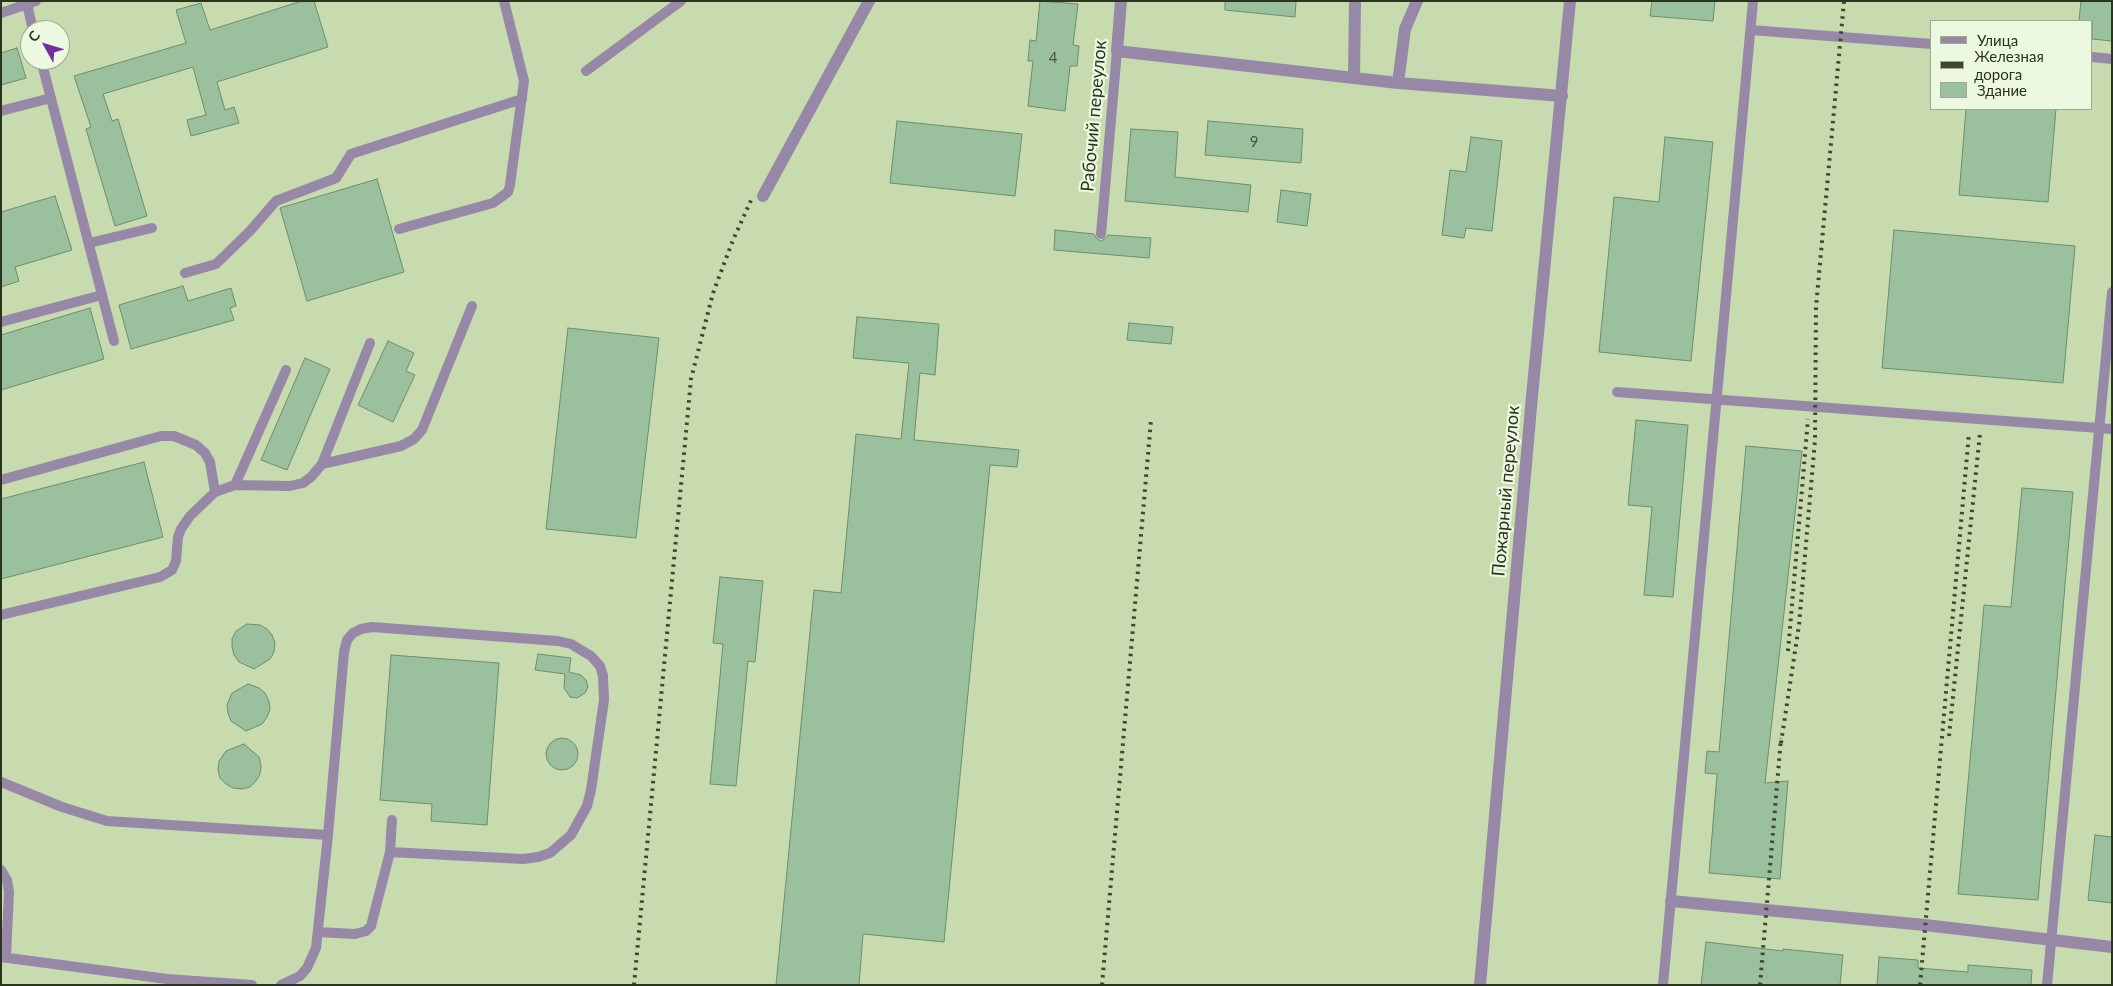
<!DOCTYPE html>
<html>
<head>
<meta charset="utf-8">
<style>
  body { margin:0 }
  #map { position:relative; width:2113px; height:986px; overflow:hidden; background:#c7dbae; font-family:Lato,sans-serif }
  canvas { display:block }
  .frame { position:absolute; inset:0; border:2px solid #2b3321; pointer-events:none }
  .legend { position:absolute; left:1930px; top:20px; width:162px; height:90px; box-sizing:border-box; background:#edf8e1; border:1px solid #9fa994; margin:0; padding:6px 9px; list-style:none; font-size:15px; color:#2b3321 }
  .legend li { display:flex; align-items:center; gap:10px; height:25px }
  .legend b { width:25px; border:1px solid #9fa994 }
  .north { position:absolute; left:20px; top:20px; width:50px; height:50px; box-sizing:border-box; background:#edf8e1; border:1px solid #9fa994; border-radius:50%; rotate:309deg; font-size:14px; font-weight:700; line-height:20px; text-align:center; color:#2b3321 }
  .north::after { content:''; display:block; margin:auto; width:18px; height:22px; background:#722fa3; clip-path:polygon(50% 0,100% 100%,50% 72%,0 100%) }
</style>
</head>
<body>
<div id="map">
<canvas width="2113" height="986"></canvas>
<div class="frame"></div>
<ul class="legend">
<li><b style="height:6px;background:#9788a7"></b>Улица</li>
<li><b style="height:6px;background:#3e4732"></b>Железная дорога</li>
<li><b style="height:14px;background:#9bc09d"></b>Здание</li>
</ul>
<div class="north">С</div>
</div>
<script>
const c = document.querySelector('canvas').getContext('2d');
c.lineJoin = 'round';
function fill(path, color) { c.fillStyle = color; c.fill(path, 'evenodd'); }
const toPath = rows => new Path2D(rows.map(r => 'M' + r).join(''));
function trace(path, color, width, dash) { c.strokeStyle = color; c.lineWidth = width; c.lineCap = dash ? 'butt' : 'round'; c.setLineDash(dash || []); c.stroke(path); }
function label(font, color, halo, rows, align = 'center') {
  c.font = font + ' Lato,sans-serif'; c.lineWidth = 4.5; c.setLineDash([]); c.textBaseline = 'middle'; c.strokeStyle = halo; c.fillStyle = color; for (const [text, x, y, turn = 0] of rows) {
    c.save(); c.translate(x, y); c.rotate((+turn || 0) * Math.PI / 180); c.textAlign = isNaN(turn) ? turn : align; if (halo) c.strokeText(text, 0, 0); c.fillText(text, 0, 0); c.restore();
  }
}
const building = toPath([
  [302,1,314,1,328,47,217,82,225,110,234,107,239,123,191,136,187,120,206,115,193,67,103,94,112,121,118,119,147,216,115,226,86,129,91,127,74,76,186,43,176,10,201,3,210,30,302,1],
  [1040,1,1078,4,1073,45,1079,46,1077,66,1070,66,1065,111,1028,106,1033,61,1028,61,1030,40,1036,41,1040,1],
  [1225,1,1296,1,1295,17,1225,10,1225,1],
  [1652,1,1715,1,1713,21,1650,16,1652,1],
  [2081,1,2112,1,2112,41,2092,39,2092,21,2079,21,2081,1],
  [17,48,26,78,1,85,1,53,17,48],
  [1966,109,2056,109,2048,202,1959,195,1966,109],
  [897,121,1022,134,1015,196,890,183,897,121],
  [1208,121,1303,129,1301,163,1205,155,1208,121],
  [1131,129,1178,132,1175,177,1251,185,1248,212,1125,201,1131,129],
  [1471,137,1502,141,1492,231,1466,228,1464,238,1442,235,1450,170,1466,172,1471,137],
  [1665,137,1713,142,1691,361,1599,352,1614,197,1659,202,1665,137],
  [377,179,404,272,307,301,280,208,377,179],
  [1281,190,1311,194,1307,226,1277,222,1281,190],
  [55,196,72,250,15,267,19,281,1,287,1,212,55,196],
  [1055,230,1094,234,1097,239,1101,241,1106,238,1108,235,1151,238,1149,258,1054,250,1055,230],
  [1894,230,2075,246,2063,383,1882,368,1894,230],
  [183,286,188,301,231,288,236,306,230,308,234,320,131,349,119,305,183,286],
  [90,308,104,359,1,390,1,335,90,308],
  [857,317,939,324,935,375,920,373,914,440,1019,450,1017,467,990,465,944,942,863,934,859,985,776,985,814,590,841,593,856,434,901,439,909,363,853,358,857,317],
  [1129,323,1173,327,1171,344,1127,340,1129,323],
  [568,328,659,338,636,538,546,529,568,328],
  [388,341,414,353,406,371,415,375,393,422,358,405,388,341],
  [305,358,330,369,287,470,261,460,305,358],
  [1636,420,1688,425,1673,597,1644,595,1652,507,1628,505,1636,420],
  [1746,446,1802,451,1765,783,1788,781,1780,879,1709,873,1717,774,1705,773,1707,751,1719,752,1746,446],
  [144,462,163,537,1,579,1,499,144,462],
  [2022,488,2073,492,2038,900,1958,894,1984,605,2011,607,2022,488],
  [720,577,763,581,755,662,748,661,736,786,710,784,723,644,713,643,720,577],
  [247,624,260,625,267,629,272,635,275,643,274,652,270,659,254,669,239,662,234,655,232,647,232,639,236,631,247,624],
  [538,654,571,658,569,672,581,675,586,680,588,687,585,693,577,698,570,697,564,688,565,674,535,670,538,654],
  [391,655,499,663,487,825,431,821,432,804,380,800,391,655],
  [248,684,259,688,265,693,269,701,270,709,267,717,262,724,246,731,231,721,228,713,227,705,232,693,248,684],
  '546 754a16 16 0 1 1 32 0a16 16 0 1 1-32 0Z',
  [244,744,259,757,261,766,260,774,256,781,250,787,242,789,233,788,226,784,220,778,218,770,219,761,226,751,244,744],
  [2095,835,2112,837,2112,903,2088,900,2095,835],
  [1706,942,1783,951,1783,949,1843,955,1840,985,1701,985,1706,942],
  [1879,957,1918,960,1918,968,1968,972,1968,965,2032,970,2031,985,1877,985,1879,957]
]);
fill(building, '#9bc09d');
trace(building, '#6a8e6d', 1);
trace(toPath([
  [27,4,33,30],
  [1,13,36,1],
  [1751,30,1932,44],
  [2092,57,2112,59],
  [41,60,114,341],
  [586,71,681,1],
  [1,111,51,98],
  [399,229,493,203,508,192,510,185,524,81,504,1],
  [1101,234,1117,51],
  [89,243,152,228],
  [185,273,216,264,250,231,276,201,336,178,351,154,522,99],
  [1,322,102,295],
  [1617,392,2112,429],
  [322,464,401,446,414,439,422,430,472,306],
  [1,480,161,436,174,436,196,445,205,453,210,462,215,492],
  [235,485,286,370],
  [1,615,160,577,172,570,176,561,178,537,181,529,190,516,215,492,235,485,290,486,303,483,311,477,322,464,370,343],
  [1,782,62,807,107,821,328,835],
  [1,870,7,880,9,892,6,957],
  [318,932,355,934,366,931,371,926,390,852,392,820],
  [1,957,167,979,252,985],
  [281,985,300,976,307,968,316,948,328,835,344,652,347,640,353,633,361,629,372,627,558,641,571,644,591,656,600,666,603,676,604,700,591,790,587,806,571,835,550,853,538,857,523,859,390,852],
  [1663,985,1753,1],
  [2047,985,2112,292]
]), '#9788a7', 10);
trace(toPath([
  [1121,1,1117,51,1398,83,1562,96],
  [1354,78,1355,1],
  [1398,83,1405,29,1417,1],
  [763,196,869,1],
  [1671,901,1925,925,2112,947],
  [1480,985,1532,396,1570,1]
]), '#9788a7', 12);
trace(toPath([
  [1788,651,1808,419],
  [1949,736,1980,433],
  [1781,743,1799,625,1815,440,1816,307,1844,1],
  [634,985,691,379,713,293,733,240,753,196],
  [1102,985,1151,420],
  [1760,985,1781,738],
  [1920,985,1969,433]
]), '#3e4732', 4, [2.5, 5]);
label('15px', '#475640', null, [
  ["4",1053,58],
  ["9",1254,142]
]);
label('18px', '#2b3321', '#edf8e1', [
  ["Рабочий переулок",1094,116,-85],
  ["Пожарный переулок",1506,491,-85]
]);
</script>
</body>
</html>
